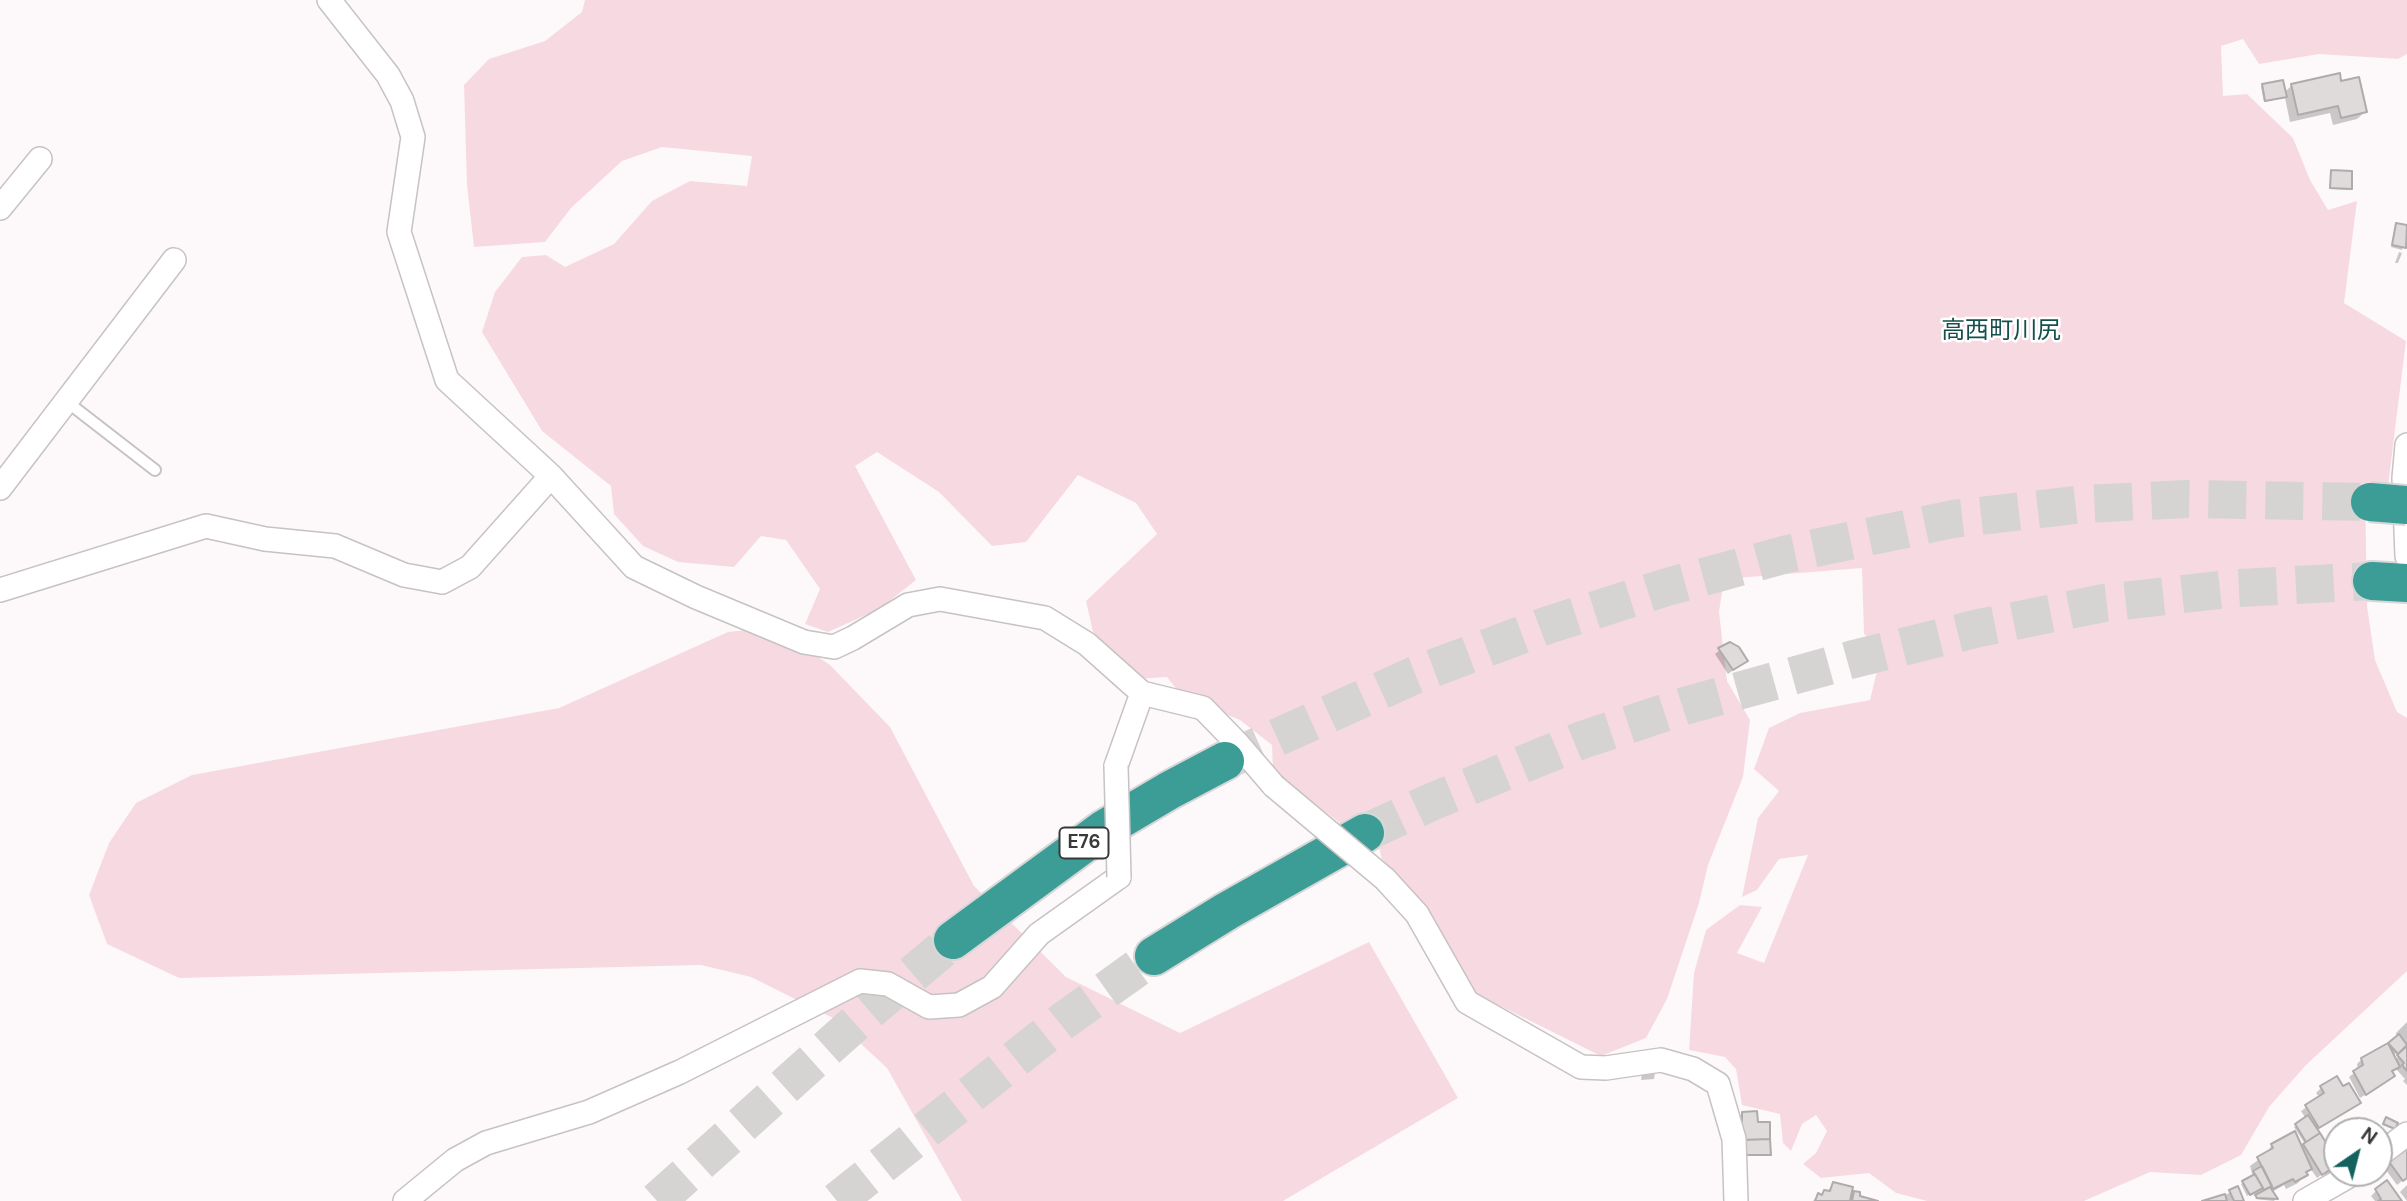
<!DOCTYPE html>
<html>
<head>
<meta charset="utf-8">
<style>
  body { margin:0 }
  #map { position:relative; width:2407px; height:1201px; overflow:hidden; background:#fdf9fa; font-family:"DM Sans",sans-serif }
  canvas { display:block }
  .north { position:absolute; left:2323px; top:1117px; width:70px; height:70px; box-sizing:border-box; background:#fff; border:2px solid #b0b0b0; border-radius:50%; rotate:35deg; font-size:19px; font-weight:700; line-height:28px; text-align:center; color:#3a3939 }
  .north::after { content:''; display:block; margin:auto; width:24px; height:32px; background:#14625d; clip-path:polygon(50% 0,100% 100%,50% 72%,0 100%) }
</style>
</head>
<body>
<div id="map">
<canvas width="2407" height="1201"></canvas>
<div class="north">N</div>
</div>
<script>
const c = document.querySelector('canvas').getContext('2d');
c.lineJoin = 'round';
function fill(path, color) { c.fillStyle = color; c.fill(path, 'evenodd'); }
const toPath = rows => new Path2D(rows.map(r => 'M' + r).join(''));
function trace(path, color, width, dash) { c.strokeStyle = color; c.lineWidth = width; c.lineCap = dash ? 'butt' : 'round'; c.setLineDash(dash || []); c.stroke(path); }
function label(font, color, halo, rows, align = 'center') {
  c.font = font + ' "DM Sans","Noto Sans JP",sans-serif'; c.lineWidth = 5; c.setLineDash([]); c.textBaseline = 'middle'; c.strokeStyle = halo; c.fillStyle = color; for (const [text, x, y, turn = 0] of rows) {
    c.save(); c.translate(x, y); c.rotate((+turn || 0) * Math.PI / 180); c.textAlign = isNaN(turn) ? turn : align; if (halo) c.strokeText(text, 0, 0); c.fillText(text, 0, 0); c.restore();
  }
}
fill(toPath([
  [585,0,2407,0,2407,54,2398,59,2319,54,2259,64,2243,39,2221,46,2223,96,2247,94,2293,138,2310,180,2328,210,2357,201,2344,303,2406,341,2388,486,2365,486,2367,606,2375,660,2397,712,2407,718,2407,971,2305,1066,2269,1107,2241,1155,2201,1175,2150,1172,2084,1201,1927,1201,1896,1193,1869,1173,1821,1178,1803,1164,1816,1153,1827,1131,1816,1115,1802,1124,1791,1151,1783,1143,1780,1114,1742,1105,1736,1069,1725,1057,1689,1050,1694,973,1706,930,1740,905,1762,907,1737,953,1764,963,1808,855,1779,859,1757,890,1742,897,1758,818,1779,791,1754,769,1769,728,1800,713,1870,700,1882,650,1864,634,1862,568,1724,579,1719,612,1727,681,1750,720,1743,777,1708,865,1699,903,1667,999,1646,1038,1601,1056,1474,993,1426,909,1382,859,1376,837,1362,821,1340,823,1273,772,1272,745,1240,720,1182,696,1167,677,1137,679,1093,632,1086,601,1157,534,1136,503,1078,475,1026,542,992,546,939,492,877,452,855,466,916,580,879,609,828,632,805,624,820,589,786,540,761,536,734,567,678,562,643,546,614,514,611,486,542,431,482,332,495,292,522,257,546,255,565,267,614,244,652,201,690,181,747,186,752,156,662,147,622,161,571,208,545,242,474,247,467,185,464,85,489,59,545,41,582,12],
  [775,627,830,665,890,727,974,886,1066,977,1180,1033,1369,942,1458,1098,1283,1201,962,1201,887,1068,833,1018,751,977,701,965,179,978,107,944,89,895,109,843,136,803,192,775,559,708,728,632]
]), '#f7dae1');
fill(toPath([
  [2263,85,2284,93,2292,85,2365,112,2357,119,2333,125,2330,113,2290,122,2285,98,2264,102,2261,87],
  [2331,172,2350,188,2348,190,2329,189],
  [2397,224,2407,226,2402,250,2391,247],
  [2399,252,2402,253,2398,263,2395,263],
  [1720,650,1746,661,1728,674,1715,654],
  [2407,1022,2407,1085,2403,1081,2405,1079,2396,1069,2391,1073,2388,1081,2360,1098,2349,1077,2358,1070,2357,1064,2362,1059,2387,1047,2397,1038,2396,1033],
  [2404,1046,2407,1049,2395,1060,2393,1056],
  [1655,1072,1654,1079,1641,1080,1642,1074],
  [2321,1088,2359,1103,2316,1130,2318,1133,2310,1140,2337,1164,2337,1172,2327,1178,2324,1173,2317,1178,2310,1168,2298,1183,2286,1189,2284,1185,2272,1192,2275,1199,2274,1201,2255,1199,2263,1193,2260,1189,2247,1196,2241,1184,2253,1177,2250,1166,2265,1155,2272,1145,2301,1149,2305,1144,2294,1127,2306,1119,2301,1111,2320,1098,2316,1093],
  [1743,1113,1756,1124,1768,1138,1765,1141,1769,1154,1767,1156,1742,1156,1738,1118],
  [2388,1161,2407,1177,2397,1185,2383,1166],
  [1833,1184,1849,1199,1854,1193,1858,1197,1872,1201,1813,1201,1818,1195,1827,1192],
  [2407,1185,2407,1201,2400,1192],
  [2237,1188,2242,1201,2207,1201,2224,1196],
  [2376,1191,2400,1201,2375,1201,2371,1196]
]), '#0003');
const building = toPath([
  [2340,73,2341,81,2359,77,2367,112,2341,118,2338,106,2298,115,2291,84,2340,73],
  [2283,80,2287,97,2265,101,2262,84,2283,80],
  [2331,170,2352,171,2352,189,2330,188,2331,170],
  [2396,223,2407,225,2406,248,2392,245,2396,223],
  [1730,642,1739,647,1748,661,1733,670,1718,648,1730,642],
  [2399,1034,2407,1045,2398,1054,2388,1043,2399,1034],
  [2388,1043,2400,1067,2392,1071,2395,1076,2366,1095,2353,1071,2363,1065,2361,1058,2388,1043],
  [2407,1046,2407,1071,2402,1065,2404,1063,2397,1055,2407,1046],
  [2337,1076,2343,1086,2349,1083,2361,1103,2319,1128,2305,1105,2324,1093,2320,1086,2337,1076],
  [1757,1111,1758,1122,1770,1122,1770,1139,1742,1140,1742,1112,1757,1111],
  [2308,1115,2320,1133,2306,1142,2295,1124,2308,1115],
  [2386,1117,2398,1123,2395,1129,2383,1124,2386,1117],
  [2295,1131,2312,1169,2306,1172,2308,1175,2295,1182,2293,1179,2273,1189,2257,1157,2273,1148,2271,1144,2295,1131],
  [2320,1133,2337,1160,2337,1165,2322,1175,2303,1144,2320,1133],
  [1770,1139,1771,1155,1744,1155,1743,1140,1770,1139],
  [2407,1145,2407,1178,2403,1181,2387,1159,2407,1145],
  [2262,1166,2272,1186,2264,1190,2253,1171,2262,1166],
  [2255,1174,2263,1188,2250,1195,2242,1181,2255,1174],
  [2387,1180,2402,1201,2378,1201,2381,1199,2375,1189,2387,1180],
  [1833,1182,1853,1187,1850,1201,1815,1201,1818,1193,1822,1195,1824,1190,1830,1191,1833,1182],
  [2238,1186,2244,1201,2234,1201,2229,1190,2238,1186],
  [2270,1187,2278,1199,2257,1198,2255,1195,2270,1187],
  [1854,1191,1860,1192,1860,1196,1878,1201,1852,1201,1854,1191],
  [2225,1194,2227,1201,2202,1201,2225,1194]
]);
fill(building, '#dfdbdb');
trace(building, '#afabac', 2);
trace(toPath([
  [1225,761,1415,675,1545,626,1667,587,1787,554,1953,519,2084,504,2186,499,2370,502],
  [1365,833,1429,803,1582,740,1688,705,1850,660,1979,628,2104,603,2237,588,2372,581],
  [657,1201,862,1017,953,940],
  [837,1201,1063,1021,1154,956]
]), '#d6d3d3', 38, [38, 19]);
const service = toPath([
  [66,401,155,470]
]);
const minor = toPath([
  [329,0,388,75,402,101,413,137,399,232,447,380,551,476,634,567,696,597,804,642,834,647,853,638,908,605,940,599,1045,618,1087,644,1142,693,1203,708,1237,743,1274,786],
  [0,208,40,159],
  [2407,445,2404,478,2407,556],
  [0,488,174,260],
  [0,590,206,526,265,539,335,546,404,575,442,582,470,567,551,476],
  [1116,766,1142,693],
  [1385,879,1417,914,1467,1002,1581,1067,1606,1068,1661,1060,1693,1069,1718,1084,1734,1139,1736,1201],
  [2379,1155,2407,1134],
  [405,1201,455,1160,486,1143,589,1112,680,1072,860,981,888,984,929,1007,959,1005,992,987,1039,934,1119,877],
  [2305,1201,2354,1173]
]);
const motorway = toPath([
  [2372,581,2407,583],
  [953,940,1104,829,1170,790,1225,761],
  [1154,956,1227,911,1365,833]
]);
trace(service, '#c7c2c3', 14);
trace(minor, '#c7c2c3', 26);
trace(motorway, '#d8d7d7', 42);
trace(service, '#fff', 10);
trace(minor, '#fff', 23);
trace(motorway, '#3c9d96', 38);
const minorBridge = toPath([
  [1116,766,1119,877],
  [1274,786,1385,879]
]);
const motorwayBridge = toPath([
  [2370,502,2407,505]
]);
trace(minorBridge, '#c7c2c3', 26, []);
trace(motorwayBridge, '#d8d7d7', 42, []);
trace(minorBridge, '#fff', 23);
trace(motorwayBridge, '#3c9d96', 38);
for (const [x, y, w] of [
  [1084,843,49]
]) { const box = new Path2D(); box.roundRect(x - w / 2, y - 15.5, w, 31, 5); c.fillStyle = '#fff'; c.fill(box); trace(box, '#3a3939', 2); }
label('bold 19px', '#3a3939', null, [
  ["E76",1084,843]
]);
label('24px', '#14504c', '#fff', [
  ["高西町川尻",2001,332]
]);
</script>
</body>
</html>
